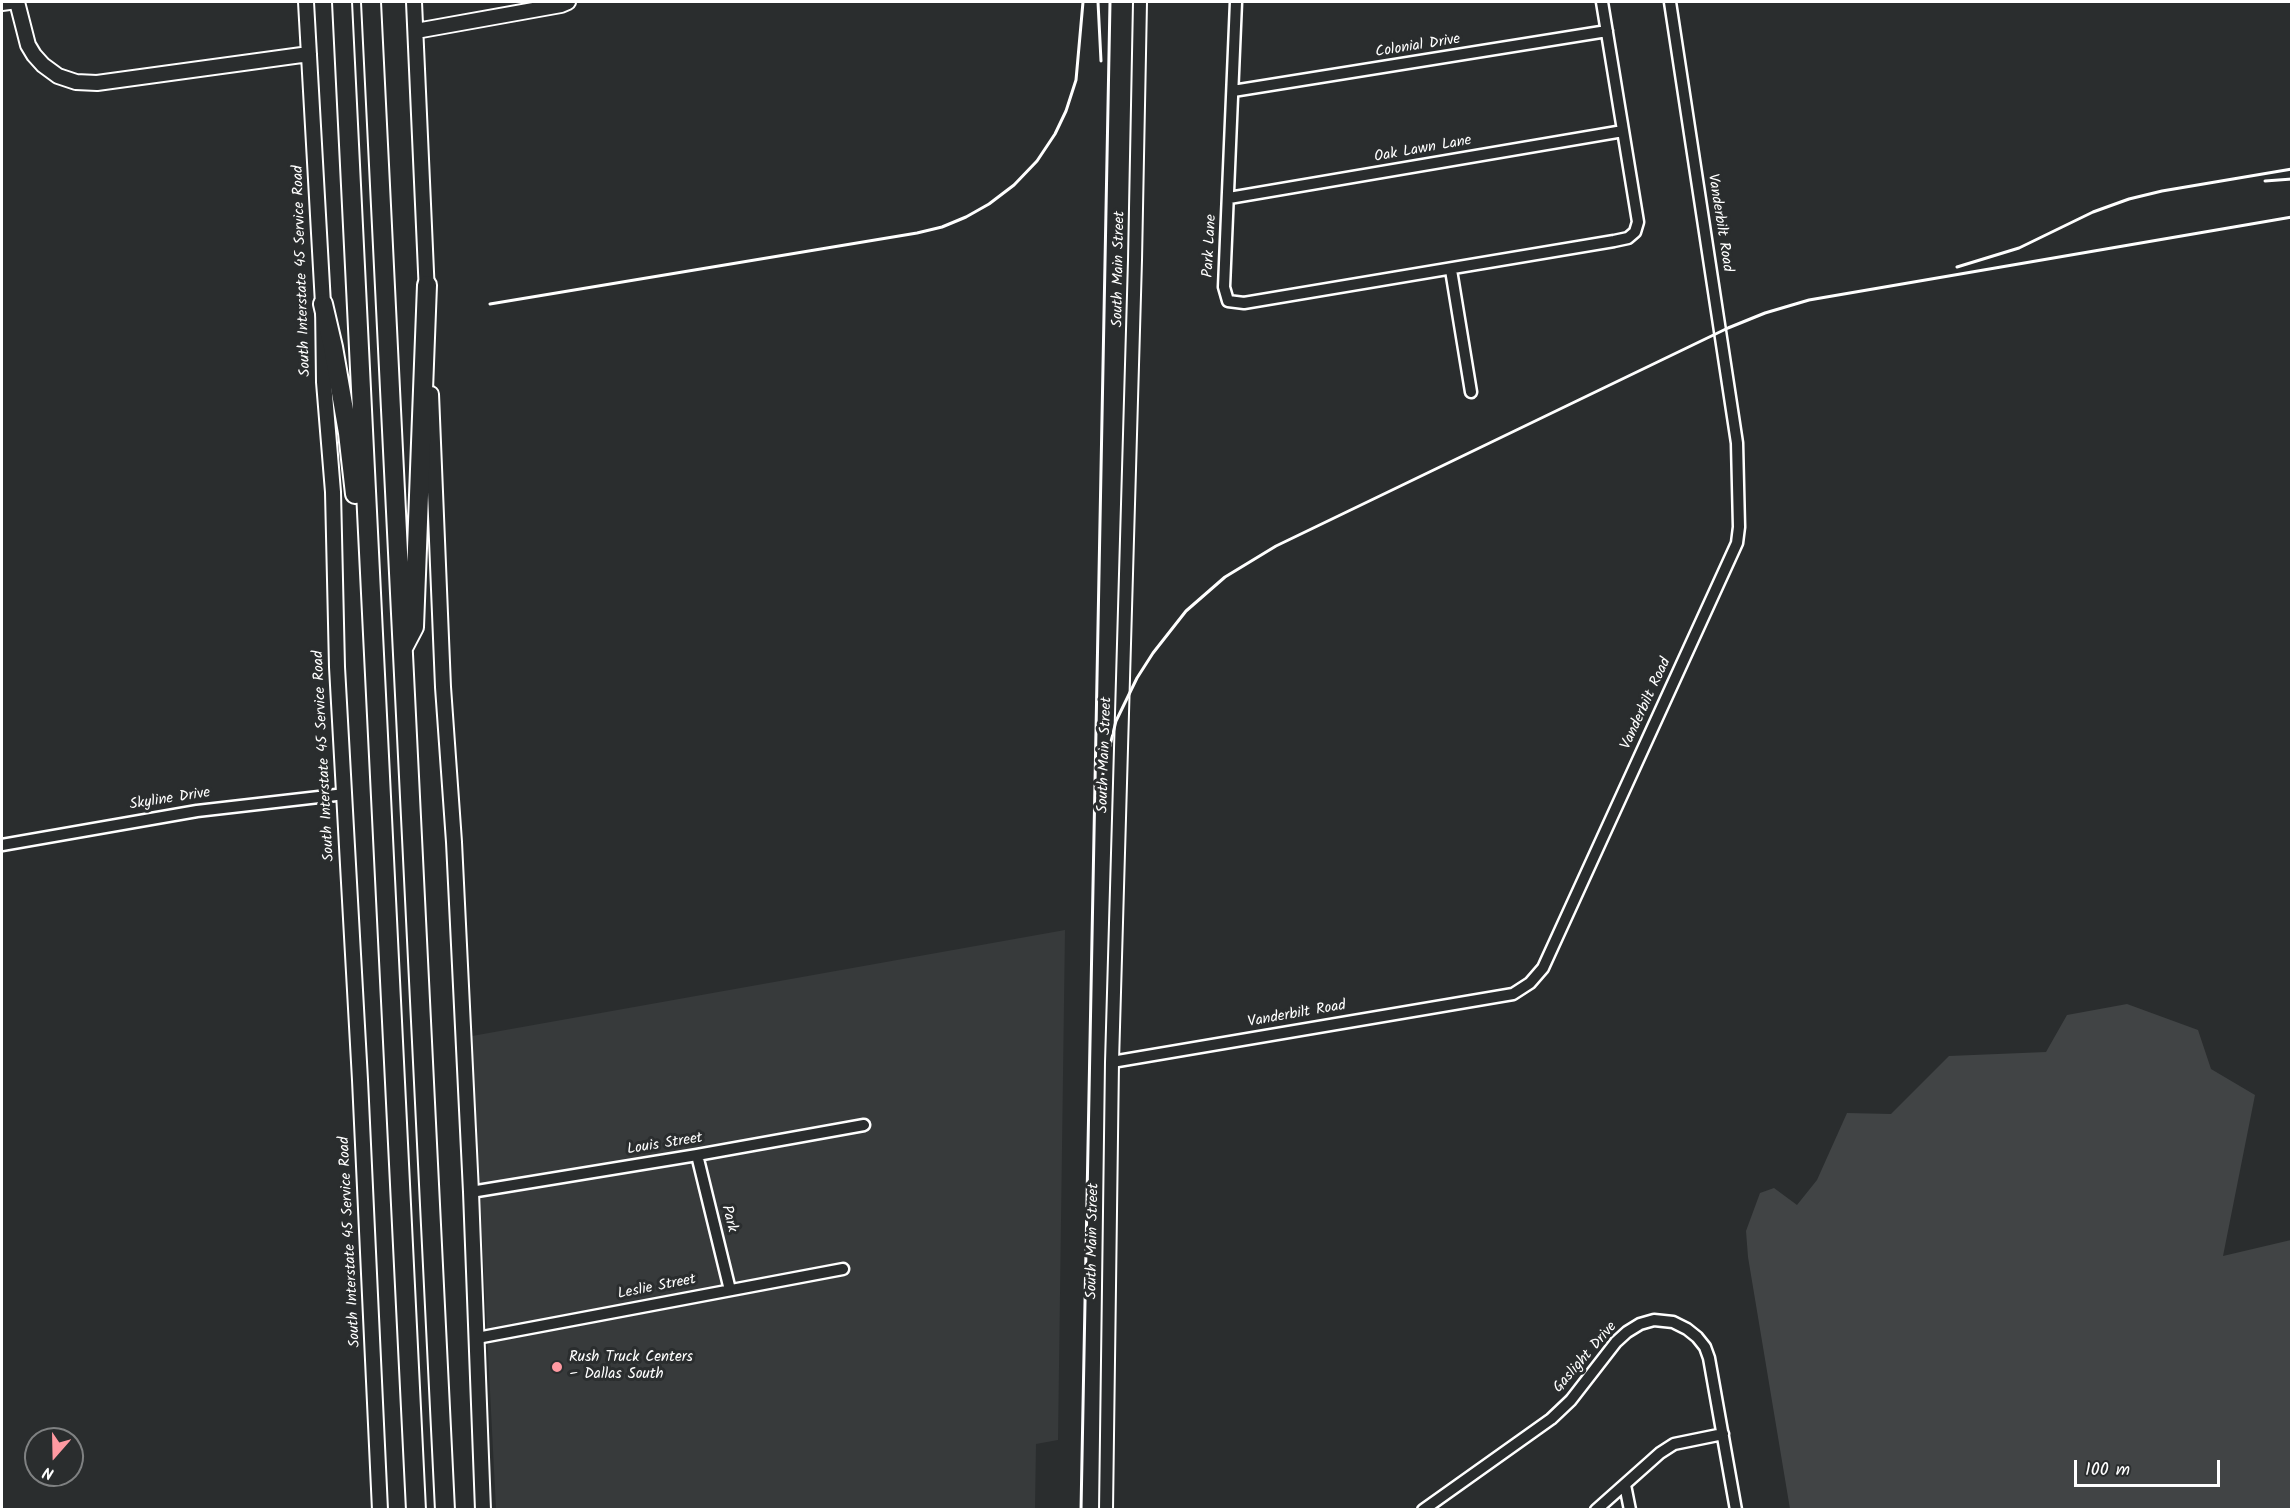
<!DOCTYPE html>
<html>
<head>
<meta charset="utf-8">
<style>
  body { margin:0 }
  #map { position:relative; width:2293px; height:1511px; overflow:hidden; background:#2a2d2e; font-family:Kalam,sans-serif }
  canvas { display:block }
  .frame { position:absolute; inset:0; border:3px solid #fff; pointer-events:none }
  .north { position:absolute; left:24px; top:1427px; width:60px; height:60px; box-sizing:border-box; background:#2a2d2e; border:2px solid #7f8182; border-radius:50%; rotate:200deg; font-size:16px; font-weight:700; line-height:24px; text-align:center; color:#fff }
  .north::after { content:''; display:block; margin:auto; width:21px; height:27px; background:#ff9aa2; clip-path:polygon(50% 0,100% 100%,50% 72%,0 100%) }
  .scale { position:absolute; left:2074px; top:1460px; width:146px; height:27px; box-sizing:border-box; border:3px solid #fff; border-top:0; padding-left:8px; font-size:18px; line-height:21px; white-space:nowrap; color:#fff; -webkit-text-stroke:4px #2a2d2e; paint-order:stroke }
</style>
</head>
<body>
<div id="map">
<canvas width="2293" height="1511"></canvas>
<div class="frame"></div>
<div class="north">N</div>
<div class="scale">100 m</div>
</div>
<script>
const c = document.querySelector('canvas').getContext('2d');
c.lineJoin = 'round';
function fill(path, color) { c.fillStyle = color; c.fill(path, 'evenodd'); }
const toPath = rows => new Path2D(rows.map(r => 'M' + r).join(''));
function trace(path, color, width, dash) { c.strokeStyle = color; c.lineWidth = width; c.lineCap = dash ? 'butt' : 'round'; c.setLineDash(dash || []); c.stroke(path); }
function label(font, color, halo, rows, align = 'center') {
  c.font = font + ' Kalam,sans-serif'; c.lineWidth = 6; c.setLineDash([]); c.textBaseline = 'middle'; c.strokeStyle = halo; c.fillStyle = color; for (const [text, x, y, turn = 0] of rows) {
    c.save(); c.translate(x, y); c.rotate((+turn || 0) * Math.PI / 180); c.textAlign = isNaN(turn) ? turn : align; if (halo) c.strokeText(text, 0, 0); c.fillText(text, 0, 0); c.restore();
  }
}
fill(toPath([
  [1065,930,1058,1440,1036,1444,1035,1509,496,1509,472,1036]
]), '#373a3b');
fill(toPath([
  [2127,1004,2198,1030,2211,1069,2255,1095,2223,1256,2291,1240,2291,1509,1790,1509,1748,1257,1746,1231,1760,1193,1774,1188,1797,1205,1817,1180,1847,1113,1891,1114,1949,1056,2046,1052,2067,1015]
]), '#414445');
const minor = toPath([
  [1236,2,1224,287,1228,301,1244,303,1614,241,1628,238,1635,232,1638,222,1602,2],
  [1233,91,1607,31],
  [1229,198,1623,131],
  [1451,270,1471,392],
  [2,845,197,811,345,794],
  [1112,1062,1513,994,1530,983,1543,968,1737,543,1739,527,1737,443,1670,2],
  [697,1155,730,1290],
  [471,1192,697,1155,864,1125],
  [477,1338,843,1269],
  [1625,1485,1630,1510],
  [1423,1510,1551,1419,1571,1400,1616,1342,1627,1332,1640,1324,1654,1320,1673,1322,1687,1329,1697,1337,1705,1347,1709,1358,1736,1510],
  [1596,1510,1660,1453,1674,1444,1723,1434]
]);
const tertiary = toPath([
  [2,4,17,2],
  [1106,1510,1112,1062,1135,260,1140,2]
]);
const secondary = toPath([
  [17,2,28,45,34,55,43,65,58,76,76,82,97,83,309,54],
  [306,2,323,304,324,382,333,492,337,667,360,1080,380,1510],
  [414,2,427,294],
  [416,31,561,5,568,2],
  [431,394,443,687,454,842,471,1192,483,1510]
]);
const motorway = toPath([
  [342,2,416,1510],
  [371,2,445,1510],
  [323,304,333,347,348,433,355,494],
  [403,648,414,627,427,285]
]);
trace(minor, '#fff', 15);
trace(tertiary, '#fff', 16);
trace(secondary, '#fff', 18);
trace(motorway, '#fff', 22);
trace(minor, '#2a2d2e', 10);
trace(tertiary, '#2a2d2e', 12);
trace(secondary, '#2a2d2e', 14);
trace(motorway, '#2a2d2e', 18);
trace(toPath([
  [1098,2,1101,61],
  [2265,181,2292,179],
  [1957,267,2019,248,2093,212,2129,199,2162,191,2292,169],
  [490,304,917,233,942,227,966,217,989,204,1014,185,1037,161,1055,134,1066,111,1076,80,1083,2],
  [1101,782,1116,721,1137,678,1153,653,1186,611,1225,577,1276,546,1728,328,1765,313,1809,300,2292,217],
  [1081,1510,1110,2]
]), '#fff', 3);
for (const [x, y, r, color] of [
  [557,1367,6,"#ff9aa2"]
]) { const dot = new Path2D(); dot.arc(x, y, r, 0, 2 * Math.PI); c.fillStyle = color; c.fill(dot); trace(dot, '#2a2d2e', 2); }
label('15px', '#fff', '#2a2d2e', [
  ["Colonial Drive",1418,47,-9],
  ["Oak Lawn Lane",1423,150,-10],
  ["Vanderbilt Road",1719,223,81],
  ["Park Lane",1211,246,-87],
  ["South Main Street",1120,269,-89],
  ["South Interstate 45 Service Road",303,271,-92],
  ["Vanderbilt Road",1647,704,-65],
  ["South Main Street",1106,755,-88],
  ["South Interstate 45 Service Road",325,756,-93],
  ["Skyline Drive",170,800,-9],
  ["Vanderbilt Road",1297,1015,-10],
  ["Louis Street",665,1145,-9],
  ["Park",728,1219,76],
  ["South Main Street",1094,1241,-89],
  ["South Interstate 45 Service Road",351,1242,-93],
  ["Leslie Street",657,1288,-11],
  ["Gaslight Drive",1586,1358,-49]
]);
label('15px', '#fff', '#2a2d2e', [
  ["Rush Truck Centers",569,1358],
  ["– Dallas South",569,1375]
], 'left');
</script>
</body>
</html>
